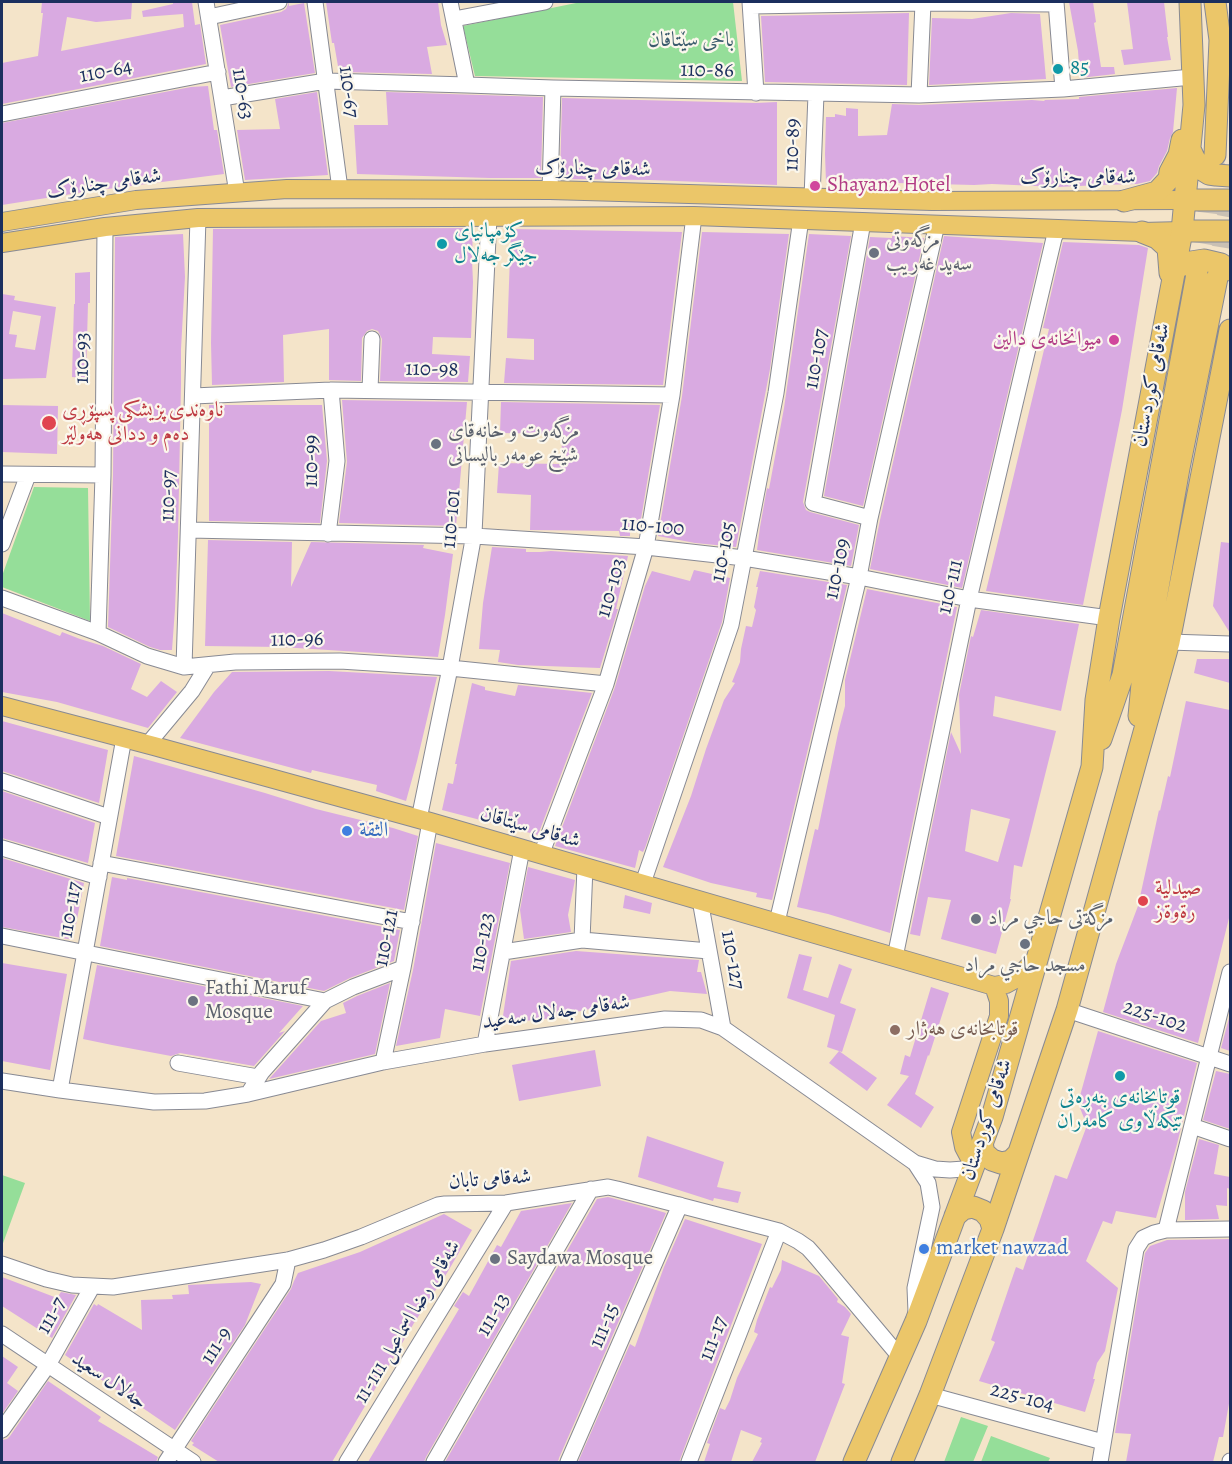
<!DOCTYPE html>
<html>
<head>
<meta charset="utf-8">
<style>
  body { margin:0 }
  #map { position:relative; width:1232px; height:1464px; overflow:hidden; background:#f4e4c9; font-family:Alegreya,serif }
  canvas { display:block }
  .frame { position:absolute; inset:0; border:3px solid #1b2f5e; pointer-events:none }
</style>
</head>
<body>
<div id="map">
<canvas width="1232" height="1464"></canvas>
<div class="frame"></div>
</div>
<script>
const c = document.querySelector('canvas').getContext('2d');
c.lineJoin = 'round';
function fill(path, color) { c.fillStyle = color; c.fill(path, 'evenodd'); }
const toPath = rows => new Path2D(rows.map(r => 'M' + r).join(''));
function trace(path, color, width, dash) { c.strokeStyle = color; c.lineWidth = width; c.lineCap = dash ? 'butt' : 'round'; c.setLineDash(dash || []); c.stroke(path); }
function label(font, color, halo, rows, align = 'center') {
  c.font = font + ' Alegreya,Amiri,serif'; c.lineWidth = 4.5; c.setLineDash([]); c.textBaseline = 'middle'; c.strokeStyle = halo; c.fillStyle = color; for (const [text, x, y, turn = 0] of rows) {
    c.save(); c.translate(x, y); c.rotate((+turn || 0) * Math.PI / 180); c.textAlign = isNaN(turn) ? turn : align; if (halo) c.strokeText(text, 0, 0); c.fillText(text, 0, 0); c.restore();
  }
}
fill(toPath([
  [581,2,733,2,742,81,475,76,463,26],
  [34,487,88,488,90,621,2,587,2,576],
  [2,1175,25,1183,2,1246],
  [961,1417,988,1426,973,1462,944,1462],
  [991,1436,1050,1458,1048,1462,981,1462]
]), '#95de99');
fill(toPath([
  [42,2,132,2,131,19,96,22,67,17,61,51,184,27,183,14,143,17,142,11,173,4,173,2,192,2,195,25,200,24,206,64,2,104,2,63,38,56,43,13,41,13],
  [289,2,289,6,304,3,315,73,231,87,220,25,281,12,286,9],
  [326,2,438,2,441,25,447,45,427,47,432,74,339,72,334,43,332,43],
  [1069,2,1093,2,1096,22,1094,23,1101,67,1114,67,1115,74,1080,78,1078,51],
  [1127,2,1164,2,1168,37,1167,37,1171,60,1124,65,1121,50,1133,49],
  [909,13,907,85,765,82,761,16],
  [1011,13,1040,14,1046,79,929,85,932,18,972,19],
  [208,86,214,130,217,130,224,174,84,192,2,205,2,123,191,87],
  [1177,88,1173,132,1170,138,1167,151,1159,166,1157,173,1150,181,1137,184,1100,185,1058,187,992,184,974,185,897,183,864,186,832,186,826,182,825,154,826,117,835,117,835,114,846,116,846,108,858,109,858,136,887,135,892,104,919,105,1032,100,1044,101,1045,100,1079,99,1079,97],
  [317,92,328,175,245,180,237,130,280,129,275,99],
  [386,92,543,97,541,178,490,178,357,174,354,125,388,125],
  [562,98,756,103,777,102,777,185,650,180,560,179],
  [473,228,472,260,473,282,471,338,433,337,432,354,470,356,468,382,380,381,382,339,378,331,372,329,367,331,362,338,361,381,329,380,329,329,283,335,284,382,212,385,211,343,213,229],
  [511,229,682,232,663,385,504,383,506,358,534,360,534,339,507,338],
  [702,232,789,234,770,369,736,547,695,543,658,536,682,396],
  [183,234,185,277,181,349,181,384,178,537,175,609,172,650,160,650,150,647,108,627,113,475,115,237],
  [809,234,851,236,803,502,806,510,810,512,859,525,851,566,757,550,760,527,767,488,769,489,784,408],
  [892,236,924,238,863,506,824,496,870,237,892,238],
  [944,236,1043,243,962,588,870,569,880,520],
  [1063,242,1139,245,1148,248,1122,410,1083,605,986,591,1049,329,1043,328],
  [90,272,90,303,88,303,86,378,72,377,74,304,75,304,75,273],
  [2,294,15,296,14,300,56,307,46,378,2,379],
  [13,311,41,316,35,350,15,347,17,335,9,334],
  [342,400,467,402,456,526,339,523,347,462],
  [501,402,660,405,639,531,630,532,630,536,620,536,619,531,530,530,531,495,497,493,499,463,560,464,563,434,500,433],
  [2,405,58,406,57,454,2,452],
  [209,405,322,405,327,461,320,523,209,521],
  [208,540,292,542,291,587,311,542,424,545,423,548,453,554,445,615,438,657,281,647,205,646],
  [1221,542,1230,543,1230,633,1213,606],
  [492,547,526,549,526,552,540,552,551,551,628,556,616,609,618,609,600,668,518,665,498,662,500,650,479,649,483,603],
  [694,570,730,578,722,622,645,848,643,852,639,850,635,868,555,846,615,687,645,586,652,571,690,581],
  [760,571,847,585,772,900,756,897,757,893,711,883,663,867,691,796,706,749,724,700,735,683,732,682,740,662,741,649,746,626,752,627,756,610,754,607,758,587,756,587],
  [867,589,957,607,890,933,828,914,797,907,815,829,818,830,838,733,845,706,845,680],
  [981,610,1079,624,1061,711,995,696,993,716,1056,731,1022,867,1014,865,1010,899,1011,899,996,954,941,939,951,900,928,897,920,936,910,934,951,732,961,754,959,695,971,636,973,637],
  [971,809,1010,819,998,862,965,851],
  [2,613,60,636,62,632,80,639,103,646,141,664,131,689,147,697,161,681,177,692,148,728,57,702,2,692],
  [1197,659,1230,659,1230,683,1194,673],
  [329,671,437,677,417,761,406,801,376,791,377,785,312,770,311,773,180,738,214,692,232,672],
  [472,683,485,687,485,690,515,696,518,685,592,693,538,835,442,810,448,783,453,784,457,764,455,764],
  [1186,701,1230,710,1230,914,1198,1043,1103,1012,1116,964,1138,906,1159,810,1160,811,1168,776,1170,777],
  [2,721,108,750,99,803,2,771],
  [134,756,265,793,316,809,393,828,418,836,404,910,116,856],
  [2,791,95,823,88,863,2,838],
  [436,843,510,863,480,1016,445,1009,440,1038,396,1046,413,970],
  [2,858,84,883,73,940,2,927],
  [528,867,575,880,568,915,571,932,524,939,520,910],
  [112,877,127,880,127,878,400,930,394,961,350,978,324,991,100,946],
  [625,895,652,903,650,914,623,908],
  [576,951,699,960,697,972,701,972,707,994,670,991,545,1019,502,1023,511,961],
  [799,954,812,957,803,990,828,998,839,964,852,969,840,1003,856,1009,842,1052,827,1047,835,1015,787,998],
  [2,963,67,974,50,1070,2,1061],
  [97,965,303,1006,279,1033,285,1031,254,1066,180,1053,171,1056,112,1045,83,1039],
  [390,983,375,1054,269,1079,321,1021,346,1013,343,1003,357,996],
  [931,987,949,993,929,1056,928,1055,915,1094,934,1107,921,1128,887,1105,909,1076,900,1074,905,1055,910,1057],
  [1229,1018,1230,1018,1230,1051,1221,1048],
  [1098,1031,1197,1063,1177,1144,1156,1218,1116,1211,1112,1224,1103,1221,1086,1261,1118,1288,1105,1351,1097,1363,1093,1379,1095,1379,1085,1412,979,1381,995,1342,991,1340,1016,1267,1023,1270,1055,1175,1067,1179,1089,1120,1084,1118,1078,1103],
  [595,1050,601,1086,519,1101,512,1065],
  [839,1051,877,1078,867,1091,829,1063],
  [1216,1071,1230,1074,1230,1129,1203,1120],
  [647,1136,724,1162,717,1187,741,1192,738,1203,714,1198,713,1201,638,1177],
  [1199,1139,1219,1145,1214,1174,1230,1177,1230,1189,1227,1188,1227,1206,1216,1205,1219,1219,1185,1220,1185,1192],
  [608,1197,646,1207,666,1213,559,1458,558,1462,445,1462,597,1199],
  [572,1203,426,1457,424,1462,368,1462,459,1309,454,1306,463,1292,469,1296,497,1245,501,1247,521,1211],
  [444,1214,472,1230,447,1273,414,1323,332,1462,219,1462,192,1445,194,1443,191,1441,291,1289,294,1281,298,1273,360,1252],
  [685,1219,762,1244,679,1462,578,1462,630,1344,635,1347,664,1267],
  [1230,1239,1230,1398,1223,1437,1219,1437,1213,1462,1126,1462,1131,1434,1115,1433,1145,1253,1150,1246,1167,1240],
  [782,1260,819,1276,838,1299,837,1302,845,1307,851,1314,841,1335,849,1337,842,1383,845,1384,815,1462,752,1462,762,1443,760,1442,762,1438,741,1430,731,1462,704,1462,710,1444,707,1443,720,1408,725,1410,730,1400,737,1378,758,1334,754,1332,757,1320,770,1287,772,1288,781,1270],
  [2,1277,57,1298,61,1292,76,1295,52,1338,2,1306],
  [251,1282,261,1284,245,1325,175,1430,65,1355,94,1304,97,1306,98,1304,142,1330,141,1300,173,1299,172,1295,189,1294,188,1285],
  [2,1356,18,1367,7,1383,18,1391,2,1414],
  [48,1381,101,1417,98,1421,158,1457,156,1462,2,1462,2,1440,7,1439,10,1436]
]), '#d9aae1');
trace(toPath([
  [1197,274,1208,213,1215,156],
  [1217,278,1230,200]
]), '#c9c0b4', 21, [21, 10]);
const minor = toPath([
  [206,2,237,193],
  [315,2,340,189],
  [450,2,467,85],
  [750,2,756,93],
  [1056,2,1063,89],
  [751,6,923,3,1056,4],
  [209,17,279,2],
  [454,19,545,2],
  [919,95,923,3],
  [222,98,326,81,467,85,553,88,919,95,1063,89,1192,77],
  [2,114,218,72],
  [550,190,553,88],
  [812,198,816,94],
  [863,222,813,503,870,518],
  [370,390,372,339],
  [193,396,331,390,672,395],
  [2,474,103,475],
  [189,530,474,536,646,547,744,558,859,577,969,599,1109,618],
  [328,534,337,461,331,390],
  [2,544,28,475],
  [2,598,98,633,147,656,184,667,235,662,340,661,450,668,606,684],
  [98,633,103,475,105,227],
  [1169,642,1230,644],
  [184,667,198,218],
  [147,745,192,691,208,665],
  [2,781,109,817],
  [419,819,450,668,474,534,489,217],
  [2,848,99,877],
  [541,855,606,684,646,547,672,395,694,216],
  [101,863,412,922],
  [643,883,731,625,776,393,801,219],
  [700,900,723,1028],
  [777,922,859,577,870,518,937,224],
  [2,936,325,1001],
  [582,940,585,867],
  [503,952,582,940,709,951],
  [895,957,969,599,1054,238,1058,229],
  [1067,1010,1230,1064],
  [485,1044,522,849],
  [383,1062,403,968,430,822],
  [178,1063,258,1077],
  [2,1081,60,1090,154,1102,205,1101,248,1094,383,1062,485,1044,665,1019,701,1020,723,1028,915,1163,928,1183,932,1207,915,1288,916,1312],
  [60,1090,124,738],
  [248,1094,262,1072,325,1001,353,987,403,968],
  [1192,1126,1230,1139],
  [915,1163,935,1169,950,1170,964,1169,973,1164],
  [1166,1230,1230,972],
  [2,1264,46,1279,72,1285,113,1287,288,1260,324,1250,361,1237,438,1205,445,1204,506,1203,608,1187,617,1189,779,1231,798,1241,808,1248,816,1257,900,1357],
  [2,1334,193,1462],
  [930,1395,1103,1442],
  [2,1430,48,1365,92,1287],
  [166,1462,283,1284,288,1260],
  [347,1462,506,1203],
  [434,1462,591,1189],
  [568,1462,680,1205],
  [689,1462,779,1231],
  [1100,1462,1136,1249,1143,1238,1154,1233,1166,1230,1230,1229],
  [1230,1462,1230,1461]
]);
const major = toPath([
  [2,222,136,200,287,189,550,190,932,201,1185,200],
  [2,243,105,227,198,218,694,216,1142,232,1182,231],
  [2,706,154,746,430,822,994,986,1006,984,1017,978,1036,959],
  [973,1164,964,1147,961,1132,999,1016,999,1001,994,986]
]);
const highway = toPath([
  [1215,2,1220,40,1215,155],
  [1190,149,1194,158,1201,169,1209,174,1216,175,1230,176],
  [1185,200,1230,200],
  [1124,201,1157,192,1169,179,1170,172,1179,155,1182,140],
  [1182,231,1230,231],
  [1142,232,1157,238,1168,248,1170,273],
  [1178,267,1191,262,1204,260,1221,264,1230,270],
  [1139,716,1143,673,1179,468,1217,278],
  [1101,739,1123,675,1197,274],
  [982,1143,984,1153,992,1160,1001,1163,1011,1161,1018,1154],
  [955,1216,963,1209,973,1207,983,1211,990,1219,993,1229],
  [854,1462,916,1321,992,1117,1092,767,1096,700,1109,618,1182,231,1194,105,1190,2],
  [902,1462,930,1395,993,1229,1067,1010,1169,642,1230,330]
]);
trace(minor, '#888a94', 17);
trace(major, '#888a94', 20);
trace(highway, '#888a94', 23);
trace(minor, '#fff', 15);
trace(major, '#ebc669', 18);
trace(highway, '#ebc669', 21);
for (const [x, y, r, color] of [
  [1058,69,6,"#0f9aa8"],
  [815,186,6,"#d1479c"],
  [442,244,6,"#0f9aa8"],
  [874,253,6,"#6b7280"],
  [1114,340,6,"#d1479c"],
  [49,423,8,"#e0444e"],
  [436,444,6,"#6b7280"],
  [347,831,6,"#3f7fe0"],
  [1143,901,6,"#e0444e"],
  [976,919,6,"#6b7280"],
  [1025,944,6,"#6b7280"],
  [193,1001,6,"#6b7280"],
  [895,1030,6,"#8d6e63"],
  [1120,1076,6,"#0f9aa8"],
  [924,1249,6,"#3f7fe0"],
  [495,1259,6,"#6b7280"]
]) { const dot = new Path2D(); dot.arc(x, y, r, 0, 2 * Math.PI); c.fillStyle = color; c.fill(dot); trace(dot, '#fbf7ec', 2); }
label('21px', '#3a5b6d', '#fbf7ec', [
  ["باخی سێتاقان",691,41]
]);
label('21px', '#0d838f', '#fbf7ec', [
  ["85",1070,69],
  ["کۆمپانیای",454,232],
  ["جێگر جەلال",454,256],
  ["قوتابخانەی بنەڕەتی",1120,1098,"center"],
  ["تێکەڵاوی کامەران",1120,1122,"center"]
], 'left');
label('21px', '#1b2f5e', '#fbf7ec', [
  ["110-86",707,71,1],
  ["110-64",106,72,-11],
  ["110-67",348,92,83],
  ["110-63",242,94,81],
  ["110-89",793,145,-88],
  ["شەقامی چنارۆک",593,169,1],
  ["شەقامی چنارۆک",1078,178],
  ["شەقامی چنارۆک",104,184,-8],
  ["110-93",83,358,-89],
  ["110-107",817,359,-80],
  ["110-98",432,370,1],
  ["شەقامی کوردستان",1152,385,-79],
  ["110-99",312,461,-89],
  ["110-97",169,496,-88],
  ["110-101",452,519,-85],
  ["110-100",653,527,5],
  ["110-105",724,552,-79],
  ["110-109",838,569,-78],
  ["110-111",951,587,-77],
  ["110-103",612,588,-74],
  ["110-96",297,640,-1],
  ["شەقامی سێتاقان",530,828,16],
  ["110-117",71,910,-80],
  ["110-121",387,938,-79],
  ["110-123",483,942,-79],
  ["110-127",732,960,80],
  ["شەقامی جەلال سەعید",556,1013,-8],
  ["225-102",1155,1017,18],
  ["شەقامی کوردستان",987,1120,-72],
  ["شەقامی تابان",490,1180,-4],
  ["111-13",494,1315,-60],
  ["111-7",52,1316,-61],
  ["شەقامی رضا اسماعيل 111-11",408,1322,-59],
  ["111-15",605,1326,-67],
  ["111-17",714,1339,-69],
  ["111-9",217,1346,-57],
  ["جه‌لال سعید",109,1381,34],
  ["225-104",1022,1398,15]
]);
label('21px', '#b23c85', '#fbf7ec', [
  ["Shayan2 Hotel",827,186],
  ["میوانخانەی دالین",1102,340,"right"]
], 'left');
label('21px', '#5b616d', '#fbf7ec', [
  ["مزگەوتی",886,241],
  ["سەید غەریب",886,265],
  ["مزگەوت و خانەقای",448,432],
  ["شێخ عومەر بالیسانی",448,456],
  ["مزگةتی حاجي مراد",988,919],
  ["مسجد حاجي مراد",1025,966,"center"],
  ["Fathi Maruf",205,989],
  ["Mosque",205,1013],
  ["Saydawa Mosque",507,1259]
], 'left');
label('21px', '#be3a42', '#fbf7ec', [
  ["ناوەندی پزیشکی پسپۆڕی",62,411],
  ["دەم و ددانی هەولێر",62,435],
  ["صيدلية",1155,889],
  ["رةوةز",1155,913]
], 'left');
label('21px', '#366cbe', '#fbf7ec', [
  ["الثقة",359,831],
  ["market nawzad",936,1249]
], 'left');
label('21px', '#785e54', '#fbf7ec', [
  ["قوتابخانەی هەژار",907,1030]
], 'left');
</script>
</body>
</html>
